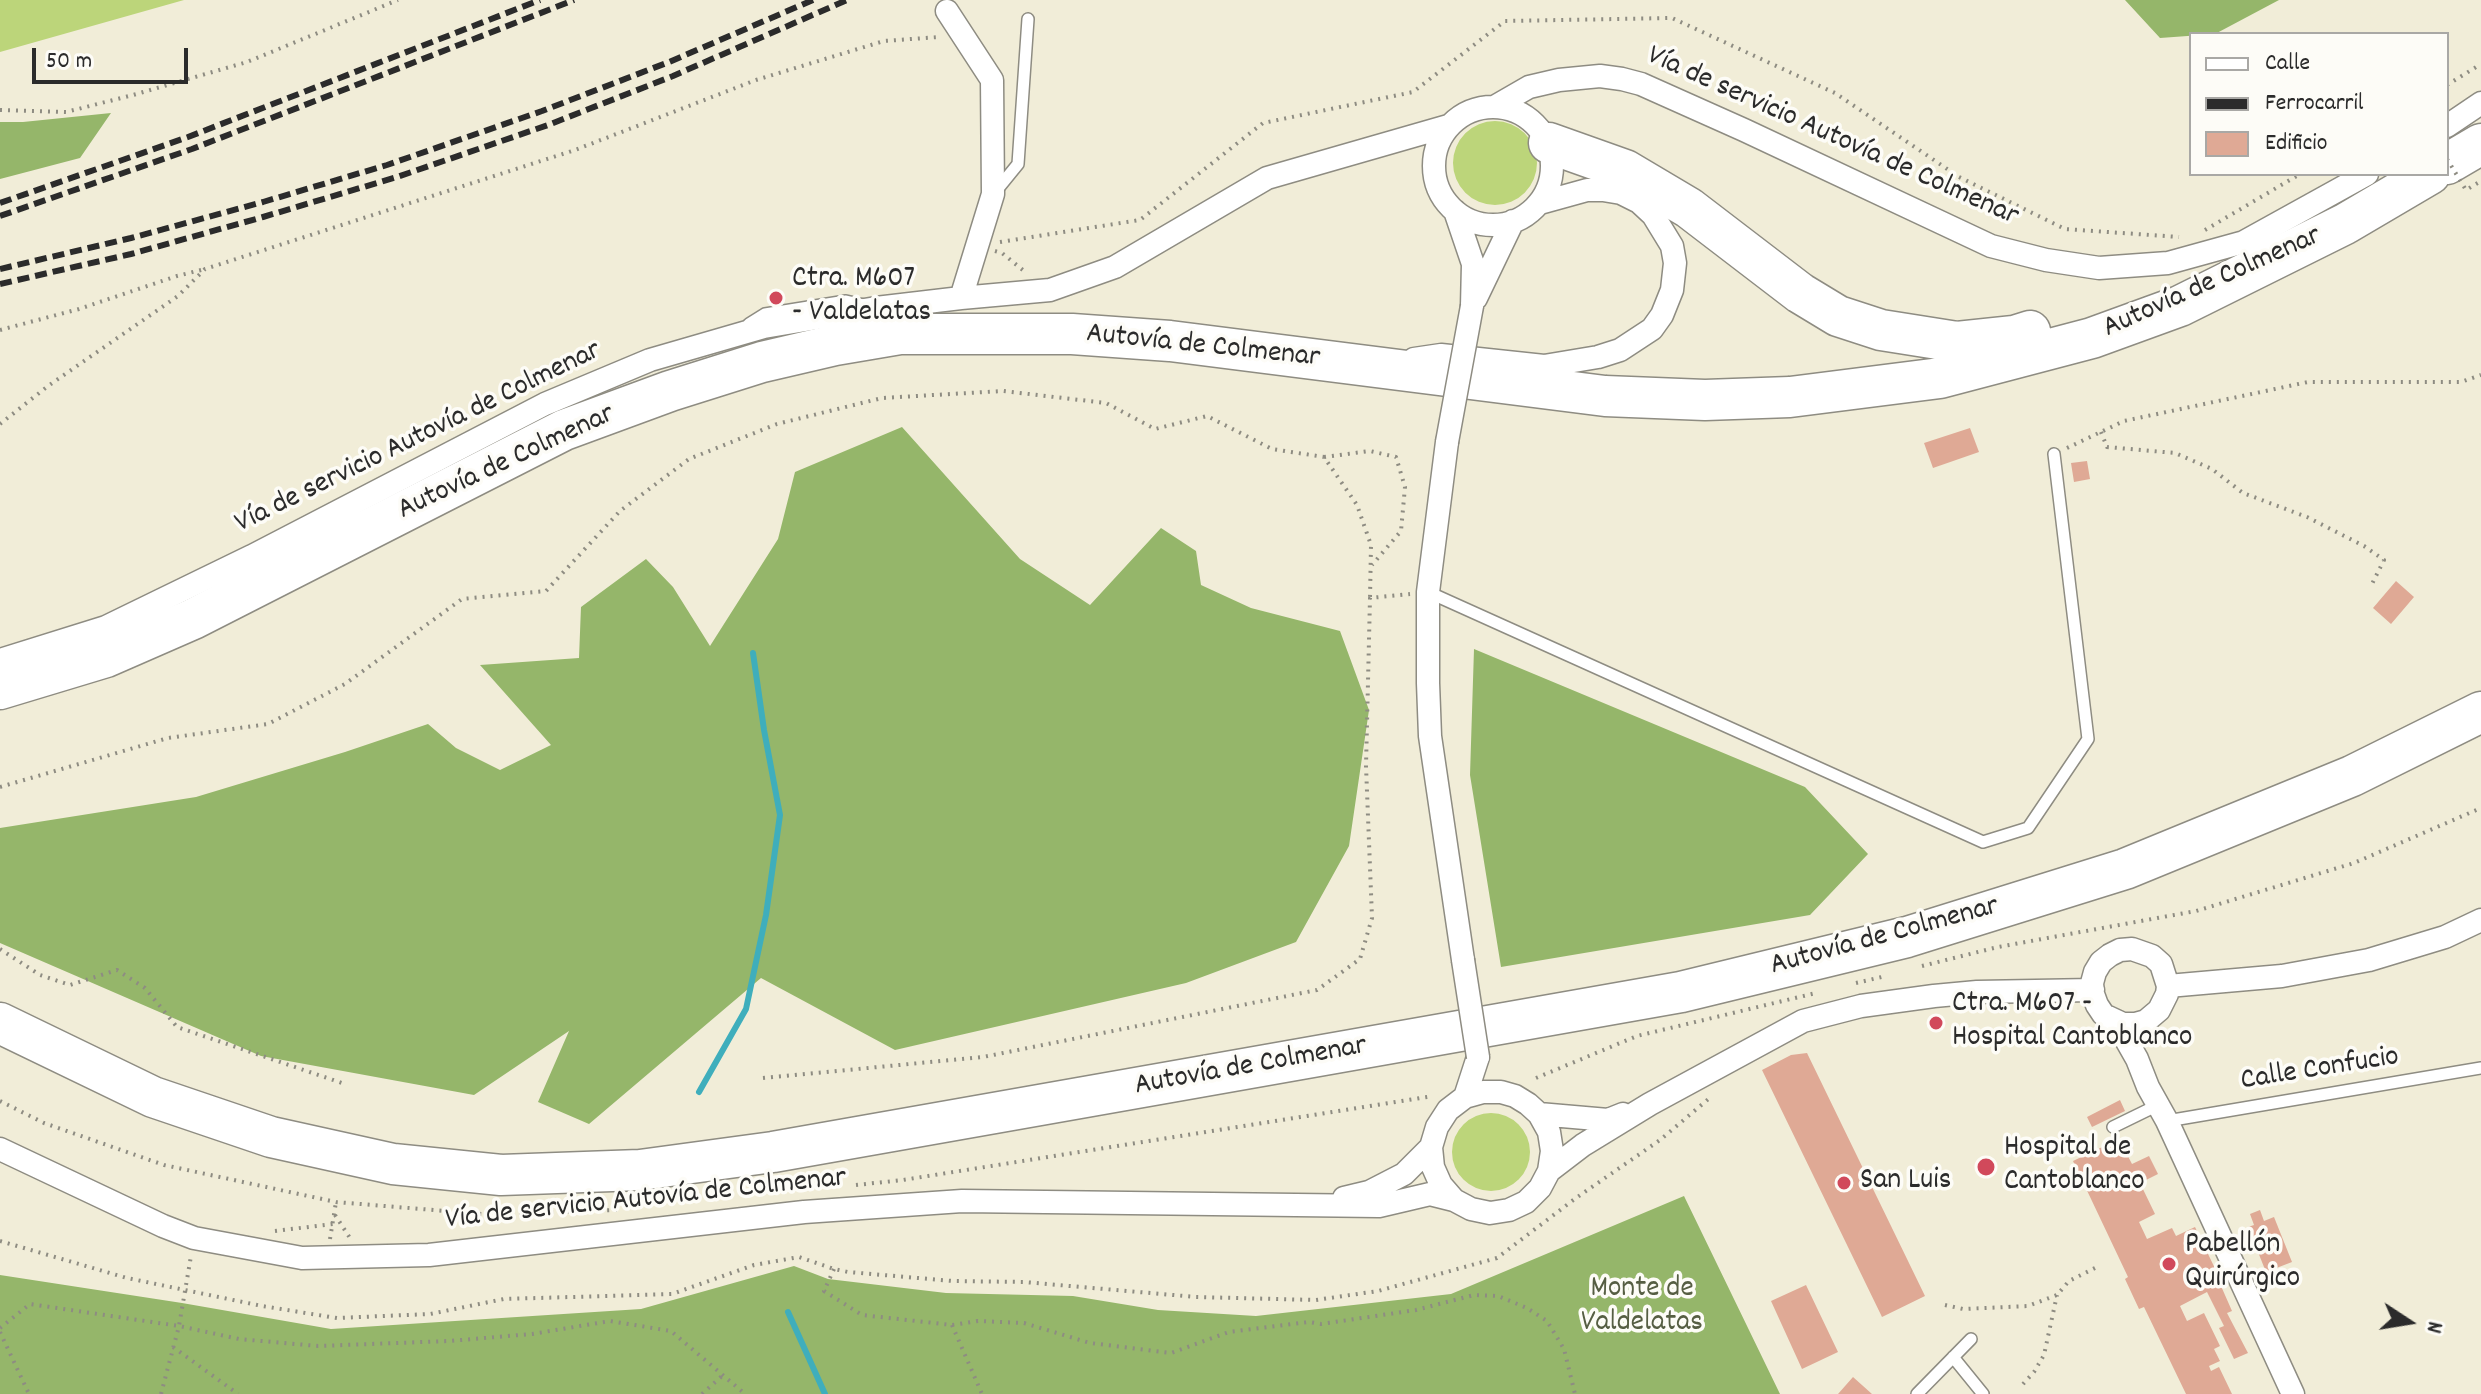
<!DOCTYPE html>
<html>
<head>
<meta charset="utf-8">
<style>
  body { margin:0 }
  #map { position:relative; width:2481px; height:1394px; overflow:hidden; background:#f1edd8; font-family:Dekko,sans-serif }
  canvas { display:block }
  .legend { position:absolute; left:2189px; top:32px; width:260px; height:144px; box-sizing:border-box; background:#fdfcf7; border:2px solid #a9a8a5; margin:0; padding:10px 14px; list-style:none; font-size:24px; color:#2b2b2b }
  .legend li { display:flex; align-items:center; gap:16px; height:40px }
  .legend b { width:40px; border:2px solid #a9a8a5 }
  .north { position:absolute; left:2369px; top:1282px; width:80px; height:80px; -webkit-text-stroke:6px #fdfcf7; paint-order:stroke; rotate:102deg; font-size:22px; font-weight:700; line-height:32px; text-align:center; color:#2b2b2b }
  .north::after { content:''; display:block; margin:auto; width:28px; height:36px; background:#2b2b2b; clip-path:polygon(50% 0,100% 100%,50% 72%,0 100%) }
  .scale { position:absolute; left:32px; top:48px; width:156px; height:36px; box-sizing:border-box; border:4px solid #2b2b2b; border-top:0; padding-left:10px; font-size:24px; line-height:28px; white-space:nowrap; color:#2b2b2b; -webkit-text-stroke:6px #fdfcf7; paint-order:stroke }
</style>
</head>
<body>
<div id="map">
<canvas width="2481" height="1394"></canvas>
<ul class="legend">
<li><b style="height:10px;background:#fff"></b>Calle</li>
<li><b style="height:10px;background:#2b2b2b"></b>Ferrocarril</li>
<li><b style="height:22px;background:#dfa995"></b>Edificio</li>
</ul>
<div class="north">N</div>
<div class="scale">50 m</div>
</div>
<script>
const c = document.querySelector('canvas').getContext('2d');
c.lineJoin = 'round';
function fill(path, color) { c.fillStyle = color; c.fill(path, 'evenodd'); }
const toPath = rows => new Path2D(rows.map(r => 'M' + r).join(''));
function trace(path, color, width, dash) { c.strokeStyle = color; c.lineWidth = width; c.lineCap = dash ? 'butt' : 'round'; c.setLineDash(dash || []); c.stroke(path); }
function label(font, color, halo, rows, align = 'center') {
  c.font = font + ' Dekko,sans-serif'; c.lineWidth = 7; c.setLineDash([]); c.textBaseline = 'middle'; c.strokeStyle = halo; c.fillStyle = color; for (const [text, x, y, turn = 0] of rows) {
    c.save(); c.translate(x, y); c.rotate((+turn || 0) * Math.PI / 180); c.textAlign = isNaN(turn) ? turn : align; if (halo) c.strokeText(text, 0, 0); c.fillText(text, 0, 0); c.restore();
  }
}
fill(toPath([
  [0,0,184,0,0,52],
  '1453 163a42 42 0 1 1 84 0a42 42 0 1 1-84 0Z',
  '1452 1152a39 39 0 1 1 78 0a39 39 0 1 1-78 0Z'
]), '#bcd57a');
fill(toPath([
  [2125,0,2279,0,2215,34,2160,38],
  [111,113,80,158,0,179,0,122,23,122],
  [902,427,1020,559,1090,605,1161,528,1196,551,1201,585,1251,608,1340,631,1369,710,1349,846,1296,942,1186,983,895,1050,761,978,589,1124,538,1102,569,1031,474,1095,261,1056,0,943,0,828,196,797,345,752,428,724,456,748,500,770,551,745,480,665,579,658,581,607,646,559,673,587,710,646,778,539,795,472],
  [1474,649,1805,787,1868,854,1810,915,1501,967,1470,775],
  [1684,1196,1780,1394,0,1394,0,1275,182,1303,331,1329,641,1309,794,1266,828,1279,946,1293,1073,1296,1158,1310,1256,1316,1451,1294]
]), '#95b66a');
trace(toPath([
  [699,1092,746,1009,766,915,780,815,764,730,753,653],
  [788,1312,825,1394]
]), '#3faebc', 6);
fill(toPath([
  [1970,428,1979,452,1933,468,1924,443],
  [2087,461,2090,479,2074,482,2071,463],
  [2396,581,2414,597,2391,624,2373,608],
  [1807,1053,1925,1296,1882,1317,1762,1070,1791,1055],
  [2120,1100,2125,1111,2092,1127,2087,1117],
  [2119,1139,2132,1164,2149,1156,2158,1174,2140,1183,2155,1214,2139,1222,2147,1239,2172,1228,2176,1236,2195,1227,2223,1285,2221,1286,2232,1311,2227,1313,2248,1353,2234,1359,2219,1328,2224,1326,2207,1292,2180,1306,2187,1321,2204,1313,2220,1346,2214,1349,2220,1361,2209,1366,2211,1371,2219,1367,2232,1394,2186,1394,2144,1307,2139,1309,2125,1279,2128,1277,2073,1161],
  [2260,1210,2264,1221,2274,1217,2292,1262,2266,1272,2248,1227,2254,1225,2250,1214],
  [1806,1285,1838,1352,1802,1369,1771,1301],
  [1853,1377,1872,1394,1838,1394]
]), '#dfa995');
const service = toPath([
  [996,191,1018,164,1028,19],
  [749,324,765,314,846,301,864,305],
  [1428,592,1983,842,2028,828,2088,739,2054,454],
  [2167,1121,2481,1068],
  [2113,1127,2158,1105],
  [1953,1357,1983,1394],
  [1917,1394,1971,1339]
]);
const minor = toPath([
  [947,11,992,80,993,194,961,298],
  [1496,106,1529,87,1559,80,1600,76,1622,79,1641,84,1744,130,1991,246,2046,260,2099,268,2168,263,2244,242,2367,174],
  '1434 166a59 59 0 1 1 118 0a59 59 0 1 1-118 0Z',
  [2447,126,2481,103],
  [1455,211,1473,264,1472,306],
  [1476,298,1513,221],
  [1414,359,1441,355,1544,366,1598,357,1620,350,1652,329,1662,315,1672,290,1675,263,1672,246,1653,215,1639,202,1621,193,1603,190,1587,190,1540,203],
  [1447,442,1428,592,1428,683,1430,736,1463,960],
  [0,660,106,627,252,556,545,404,650,360,764,327,876,308,961,298,1050,290,1115,267,1267,178,1448,126],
  [2168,986,2282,976,2369,960,2445,937,2481,920],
  [2108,1017,2123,1024,2135,1024,2146,1021,2159,1010,2167,994,2168,986,2161,964,2152,956,2132,949,2120,950,2110,955,2101,962,2095,972,2092,983,2093,994,2097,1005,2103,1014,2120,1029,2137,1059,2148,1087,2167,1121,2293,1394],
  [1465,1097,1478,1057],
  [1539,1114,1608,1120,1623,1114],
  [0,1149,163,1226,194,1238,302,1258,429,1255,804,1212,962,1201,1379,1206,1430,1194,1454,1200,1471,1209,1490,1213,1509,1210,1526,1202,1540,1188,1549,1171,1552,1151,1549,1132,1539,1114,1528,1104,1515,1096,1501,1092,1483,1092,1465,1097,1448,1110,1437,1127,1431,1147,1433,1167,1441,1185,1454,1200],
  [1549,1171,1583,1145,1650,1104,1803,1021,1861,1006,1934,996,1977,992,2093,990],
  [1344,1198,1369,1192,1404,1174,1431,1147]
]);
const motorway = toPath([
  [1549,143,1625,170,1689,208,1800,293,1838,316,1881,330,1957,342,2014,336,2030,331],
  [2447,164,2481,144],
  [0,689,106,657,193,619,564,430,670,391,762,362,835,345,900,334,1072,334,1170,341,1605,396,1705,400,1790,397,1940,378,2092,338,2180,306,2345,224,2430,174],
  [0,1023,153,1097,271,1137,393,1164,501,1175,640,1170,773,1152,1681,992,1907,937,2125,869,2352,776,2481,712]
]);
trace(service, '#8e8c82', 14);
trace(minor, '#8e8c82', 25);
trace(motorway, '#8e8c82', 43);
trace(toPath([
  [2447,85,2481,64],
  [0,110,66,112,133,95,247,62,398,0],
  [2205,230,2300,174],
  [1000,242,1140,220,1263,123,1413,92,1505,21,1672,18,1835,93,1959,177,2065,229,2179,237],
  [995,251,1002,253,1024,271],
  [0,330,79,309,177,276,205,269],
  [0,424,48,386,178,296,205,269,575,150,756,80,884,41,939,37],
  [2101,432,2107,447,2175,453,2212,469,2243,493,2307,517,2364,546,2384,560,2371,586],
  [2067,448,2124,421,2308,382,2461,382,2481,375],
  [1324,457,1370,451,1396,457,1405,487,1401,531,1372,565],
  [0,787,168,738,268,724,345,684,462,599,546,591,620,511,689,459,777,424,882,398,1003,391,1106,403,1155,429,1207,416,1272,449,1324,457,1357,505,1371,545,1370,598],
  [0,949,40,975,70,985,117,970,145,988,177,1027,342,1083],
  [1922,966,1998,947,2196,911,2354,863,2481,808],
  [1856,983,1886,976],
  [763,1078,983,1057,1317,990,1360,959,1372,918,1366,766,1370,598,1410,594],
  [1536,1078,1637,1036,1816,993],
  [0,1101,44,1123,164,1165,336,1202,482,1214,617,1210],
  [856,1185,903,1180,1433,1096],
  [335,1215,350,1238],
  [275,1231,333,1224],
  [330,1239,336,1202],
  [0,1241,127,1278,262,1306,337,1318,430,1314,504,1299,672,1294,754,1265,799,1257,834,1269,848,1272,953,1281,1024,1282,1196,1297,1316,1300,1378,1291,1497,1258,1576,1198,1660,1140,1712,1096],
  [834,1269,824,1291,862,1315,952,1325,978,1321,1024,1323,1090,1343,1171,1353,1229,1332,1309,1322,1321,1324,1416,1310,1474,1295,1498,1296,1527,1308,1547,1321,1564,1349,1575,1394],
  [1945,1305,1963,1309,2028,1306,2057,1295,2069,1281,2097,1267],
  [952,1325,982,1394],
  [0,1328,30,1304,179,1326,239,1339,318,1346,449,1341,532,1334,610,1321,671,1331,745,1394],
  [0,1332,29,1394],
  [173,1347,238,1394],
  [2023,1384,2034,1372,2044,1355,2057,1295],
  [161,1394,179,1326,191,1256],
  [702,1394,723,1375]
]), '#8e8c82', 4, [2, 6]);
trace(service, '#fff', 11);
trace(minor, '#fff', 22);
trace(motorway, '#fff', 40);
trace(toPath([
  [0,203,188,137,540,0],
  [0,216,192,149,574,0],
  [0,269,131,238,263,202,387,165,542,111,669,62,813,0],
  [0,284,131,254,263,217,397,177,548,125,673,76,847,0]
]), '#2b2b2b', 6, [12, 6]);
const minorBridge = toPath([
  [1447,442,1472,306],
  [1463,960,1478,1057]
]);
trace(minorBridge, '#8e8c82', 25, []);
trace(toPath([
  [2447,159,2466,190,2481,181]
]), '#8e8c82', 4, [2, 6]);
trace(minorBridge, '#fff', 22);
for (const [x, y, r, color] of [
  [776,298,8,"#d1495b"],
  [1936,1023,8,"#d1495b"],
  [1986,1167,10,"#d1495b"],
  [1844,1183,8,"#d1495b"],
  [2169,1264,8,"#d1495b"]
]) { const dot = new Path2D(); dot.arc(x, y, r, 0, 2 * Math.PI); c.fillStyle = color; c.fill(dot); trace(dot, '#fdfcf7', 3); }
label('30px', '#2b2b2b', '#fdfcf7', [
  ["Vía de servicio Autovía de Colmenar",1832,138,24],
  ["Autovía de Colmenar",2213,284,-24],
  ["Autovía de Colmenar",1203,348,6],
  ["Vía de servicio Autovía de Colmenar",419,439,-26],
  ["Autovía de Colmenar",507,464,-25],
  ["Autovía de Colmenar",1885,938,-15],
  ["Autovía de Colmenar",1251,1068,-10],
  ["Calle Confucio",2320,1071,-9],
  ["Vía de servicio Autovía de Colmenar",646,1201,-6]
]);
label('30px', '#2b2b2b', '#fdfcf7', [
  ["Ctra. M607",792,281],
  ["- Valdelatas",792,315],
  ["Ctra. M607 -",1952,1006],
  ["Hospital Cantoblanco",1952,1040],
  ["Hospital de",2004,1150],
  ["Cantoblanco",2004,1184],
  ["San Luis",1860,1183],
  ["Pabellón",2185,1247],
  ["Quirúrgico",2185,1281]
], 'left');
label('30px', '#565e43', '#fdfcf7', [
  ["Monte de",1642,1291],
  ["Valdelatas",1642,1325]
]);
</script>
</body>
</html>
